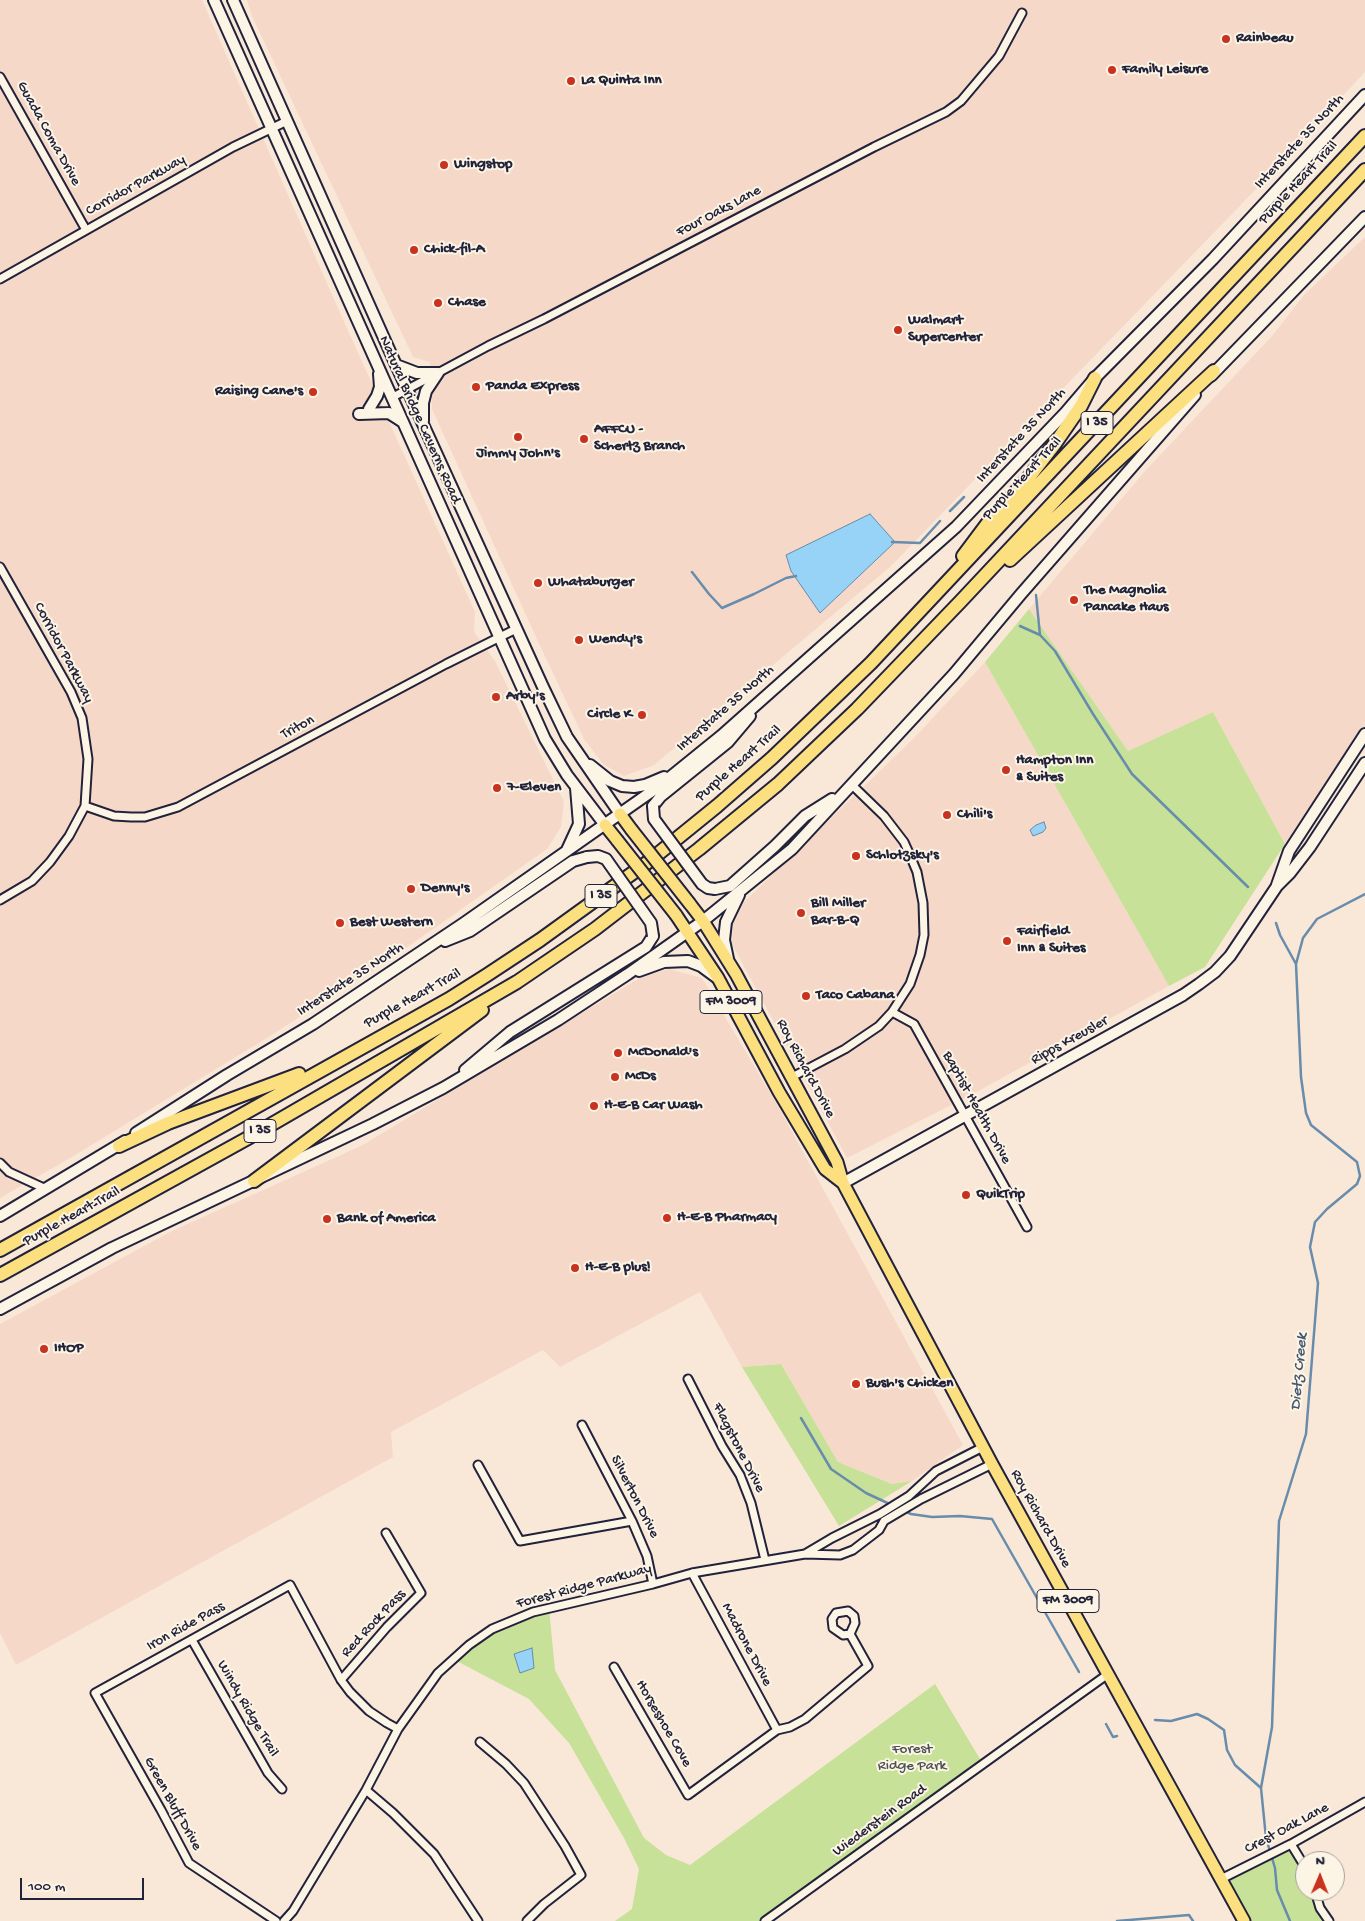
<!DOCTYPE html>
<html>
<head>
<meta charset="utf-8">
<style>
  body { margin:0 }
  #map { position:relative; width:1365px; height:1921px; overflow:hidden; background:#f9e8d8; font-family:"Gochi Hand",sans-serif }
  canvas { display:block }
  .north { position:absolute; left:1295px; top:1851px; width:50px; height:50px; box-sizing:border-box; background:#fcf5e5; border:1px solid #a5a1a1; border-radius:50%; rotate:1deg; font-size:14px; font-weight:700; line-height:20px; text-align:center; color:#22223b }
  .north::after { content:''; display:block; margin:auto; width:18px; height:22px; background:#c8321e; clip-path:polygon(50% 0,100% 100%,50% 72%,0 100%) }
  .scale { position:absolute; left:20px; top:1878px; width:124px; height:22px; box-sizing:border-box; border:2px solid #22223b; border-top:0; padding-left:6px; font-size:15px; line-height:18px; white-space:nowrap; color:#22223b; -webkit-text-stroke:4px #fcf5e5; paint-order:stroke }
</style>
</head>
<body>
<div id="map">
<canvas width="1365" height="1921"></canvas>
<div class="north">N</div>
<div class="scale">100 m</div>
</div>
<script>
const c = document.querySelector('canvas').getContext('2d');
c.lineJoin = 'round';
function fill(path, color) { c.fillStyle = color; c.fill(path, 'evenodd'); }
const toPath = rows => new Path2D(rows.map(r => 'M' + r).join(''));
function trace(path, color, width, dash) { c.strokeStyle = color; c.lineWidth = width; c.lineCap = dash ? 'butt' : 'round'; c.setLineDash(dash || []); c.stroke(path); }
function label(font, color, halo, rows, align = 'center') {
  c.font = font + ' "Gochi Hand",sans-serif'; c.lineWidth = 4; c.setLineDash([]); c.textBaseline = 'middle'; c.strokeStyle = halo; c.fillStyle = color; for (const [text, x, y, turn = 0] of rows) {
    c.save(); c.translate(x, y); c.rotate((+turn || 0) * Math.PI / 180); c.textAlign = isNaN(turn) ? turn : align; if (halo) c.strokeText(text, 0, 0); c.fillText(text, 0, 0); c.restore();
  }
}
fill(toPath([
  [0,0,202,0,345,324,475,612,474,632,495,661,564,802,561,827,547,849,389,960,262,1041,72,1157,0,1198],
  [247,0,1365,0,1365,72,1260,185,891,566,654,765,624,776,603,764,584,739,535,635,432,409,430,362,413,357,251,14],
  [1365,237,1365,725,1285,844,1213,712,1128,751,1029,609,1145,471,1272,336,1305,294],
  [985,662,1169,986,971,1095,847,1158,732,944,733,924,744,902,913,739],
  [669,969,702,978,779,1108,963,1445,912,1481,892,1484,838,1462,781,1364,742,1367,700,1292,560,1367,543,1350,391,1432,393,1457,16,1665,0,1633,0,1324,172,1231,361,1146,640,978]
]), '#f5d8c8');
fill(toPath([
  [1029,609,1128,751,1213,712,1285,844,1205,967,1169,986,985,662],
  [781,1364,838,1462,892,1484,912,1481,839,1526,742,1367],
  [549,1608,555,1670,644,1838,666,1855,690,1865,935,1684,983,1764,765,1921,615,1921,632,1909,639,1869,624,1838,569,1743,529,1699,453,1659,492,1629],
  [1291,1844,1305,1867,1305,1891,1315,1891,1329,1921,1244,1921,1221,1879]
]), '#c7e198');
const water = toPath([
  [870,514,895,542,820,613,791,571,786,555,870,514],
  [1044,822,1046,828,1043,832,1033,836,1030,830,1036,825,1044,822],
  [532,1648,534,1668,520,1673,514,1654,532,1648]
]);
fill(water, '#97d2f7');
trace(water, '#688cac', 1);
trace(toPath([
  [950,511,964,497],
  [892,542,920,543,940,521],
  [692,572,709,594,722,608,754,594,786,578,796,576],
  [1036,595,1040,635],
  [1020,626,1040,635,1055,651,1093,714,1132,774,1248,887],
  [1276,923,1280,935,1296,964],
  [801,1418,831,1469,866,1493,911,1514,932,1517,960,1516,992,1519,1079,1672],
  [1155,1720,1171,1721,1197,1714,1208,1719,1224,1730,1227,1750,1235,1765,1261,1788],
  [1106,1724,1113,1737,1117,1736],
  [1117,1921,1189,1915,1193,1921],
  [1290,1921,1277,1890,1275,1868,1266,1838,1261,1788,1272,1727,1279,1521,1306,1434,1318,1283,1310,1247,1315,1222,1327,1209,1357,1184,1360,1176,1357,1162,1311,1125,1306,1113,1301,1077,1296,964,1303,938,1317,919,1365,894]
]), '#688cac', 2.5);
const street = toPath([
  [0,77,86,230],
  [0,279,233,147,287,121],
  [393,397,488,346,544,319,874,147,946,112,961,101,999,56,1022,13],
  [0,567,71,692,82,718,88,759,85,806,69,836,50,862,32,881,0,900],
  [85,806,114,816,131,817,145,817,178,807,446,664,516,629],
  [892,1012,914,1024,1027,1227],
  [792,1077,845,1049,879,1026,892,1012,910,984,920,955,924,935,923,903,917,872,909,853,904,842,884,816,851,784],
  [0,1163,9,1172,46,1189],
  [688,1379,722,1446,740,1475,751,1503,765,1560],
  [582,1425,632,1521,647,1556,653,1584],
  [478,1465,520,1541,632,1521],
  [805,1554,832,1538,880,1514,909,1496,936,1471,983,1447],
  [692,1573,777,1730],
  [192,1640,268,1773,282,1789],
  [614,1667,688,1795,777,1730,790,1727,805,1719,868,1666,850,1634,843,1635,833,1628,832,1619,836,1613,848,1611,854,1616,855,1623,850,1634],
  [341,1680,387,1627,421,1593,386,1533],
  [480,1742,506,1764,524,1783,565,1846,581,1875,544,1904,527,1921],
  [366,1790,393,1813,434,1854,478,1921],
  [1291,1844,1305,1867],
  [1221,1879,1291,1844,1365,1802],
  [1315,1891,1320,1908,1329,1921],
  [276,1921,189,1863,161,1810,95,1693,290,1585,341,1680,350,1692,369,1711,387,1723,398,1729],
  [284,1921,293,1911,366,1790,398,1729,438,1673,469,1645,492,1629,533,1612,653,1584,692,1573,805,1554,840,1555,853,1550,879,1530,884,1521,921,1499,992,1464],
  [765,1921,1108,1674]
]);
const secondary = toPath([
  [214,0,545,739,567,775,605,825],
  [233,0,396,365,543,687,567,737,620,814],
  [396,365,417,373,438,373],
  [1211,376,1365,217],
  [369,409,377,396,380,387,379,374],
  [359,414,389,413,403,422],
  [423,421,423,403,426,391,438,373],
  [590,765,610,781,622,786,634,787,645,785,664,777],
  [653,806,661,796,728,742,750,716],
  [567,850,579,824,576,788],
  [1277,885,1289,851,1365,734],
  [715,889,730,886,775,846,805,816,832,799],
  [445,941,470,931,573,861,587,857],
  [728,959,724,940,726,922,739,895],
  [639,971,664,962,688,961,701,966,716,977],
  [465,1070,510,1032,646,947,653,936],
  [136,1133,227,1075,313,1024,464,923,658,787,721,736,956,527,1065,413,1095,378,1213,259,1365,95],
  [843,1183,1183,995,1199,984,1215,972,1230,956,1277,886,1290,873,1310,847,1365,763],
  [0,1216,125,1141],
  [0,1309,112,1248,373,1124,443,1088,558,1020,628,974,703,921,792,849,954,674,1021,594,1195,395]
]);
const primary = toPath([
  [620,814,631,829],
  [605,825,617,840],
  [690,904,703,921,736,974,837,1162,843,1183,992,1464,1244,1921],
  [676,915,718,978,779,1092,825,1169,843,1183]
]);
const highway = toPath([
  [963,556,987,524,1030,476,1054,445,1081,406,1095,378],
  [1010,560,1214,371],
  [119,1146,168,1123,299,1074],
  [254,1181,482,1010],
  [0,1250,449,999,487,975,540,940,648,862,717,806,772,758,871,663,1365,136],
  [0,1275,248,1138,517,982,595,929,699,849,778,784,857,709,960,602,1365,170]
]);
trace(street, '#22223b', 11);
trace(secondary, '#22223b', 14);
trace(primary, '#22223b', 15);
trace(highway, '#22223b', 16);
trace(street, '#fcf5e5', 7);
trace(secondary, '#fcf5e5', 10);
trace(primary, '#fce080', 11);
trace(highway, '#fce080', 12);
const secondaryBridge = toPath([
  [653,806,654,819,702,884,708,888,715,889],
  [587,857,598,856,606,859,651,923,653,936]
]);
const primaryBridge = toPath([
  [631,829,690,904],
  [617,840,676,915]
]);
trace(secondaryBridge, '#22223b', 14, []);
trace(primaryBridge, '#22223b', 15, []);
trace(secondaryBridge, '#fcf5e5', 10);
trace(primaryBridge, '#fce080', 11);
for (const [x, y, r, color] of [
  [1226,39,5,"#c8321e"],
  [1112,70,5,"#c8321e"],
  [571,81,5,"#c8321e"],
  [444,165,5,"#c8321e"],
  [414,250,5,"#c8321e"],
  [438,303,5,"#c8321e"],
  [898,330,5,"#c8321e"],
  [476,387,5,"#c8321e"],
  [313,392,5,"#c8321e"],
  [518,437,5,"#c8321e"],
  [584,439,5,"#c8321e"],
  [538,583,5,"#c8321e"],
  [1074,600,5,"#c8321e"],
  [579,640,5,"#c8321e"],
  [496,697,5,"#c8321e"],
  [642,715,5,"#c8321e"],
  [1006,770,5,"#c8321e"],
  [497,788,5,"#c8321e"],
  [947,815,5,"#c8321e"],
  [856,856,5,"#c8321e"],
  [411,889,5,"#c8321e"],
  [801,913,5,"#c8321e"],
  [340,923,5,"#c8321e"],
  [1007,941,5,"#c8321e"],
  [806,996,5,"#c8321e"],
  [618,1053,5,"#c8321e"],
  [615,1077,5,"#c8321e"],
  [594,1106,5,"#c8321e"],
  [966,1195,5,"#c8321e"],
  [667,1218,5,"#c8321e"],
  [327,1219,5,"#c8321e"],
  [575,1268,5,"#c8321e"],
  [44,1349,5,"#c8321e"],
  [856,1384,5,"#c8321e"]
]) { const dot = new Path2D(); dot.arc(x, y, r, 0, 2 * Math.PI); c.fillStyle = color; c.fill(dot); trace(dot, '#fcf5e5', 2); }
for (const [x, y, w] of [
  [1097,423,32],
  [601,896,32],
  [731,1002,62],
  [260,1131,32],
  [1068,1601,62]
]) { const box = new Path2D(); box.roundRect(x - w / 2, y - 11.5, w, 23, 4); c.fillStyle = '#fcf5e5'; c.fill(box); trace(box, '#22223b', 1); }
label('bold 14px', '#22223b', null, [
  ["I 35",1097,423],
  ["I 35",601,896],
  ["FM 3009",731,1002],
  ["I 35",260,1131],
  ["FM 3009",1068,1601]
]);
label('bold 15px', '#22223b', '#fcf5e5', [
  ["Rainbeau",1236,39],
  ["Family Leisure",1122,70],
  ["La Quinta Inn",581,81],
  ["Wingstop",454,165],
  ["Chick-fil-A",424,250],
  ["Chase",448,303],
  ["Walmart",908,321],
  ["Supercenter",908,338],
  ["Panda Express",486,387],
  ["Raising Cane's",303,392,"right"],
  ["AFFCU -",594,430],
  ["Schertz Branch",594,447],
  ["Jimmy John's",518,454,"center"],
  ["Whataburger",548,583],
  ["The Magnolia",1084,591],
  ["Pancake Haus",1084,608],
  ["Wendy's",589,640],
  ["Arby's",506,697],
  ["Circle K",632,715,"right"],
  ["Hampton Inn",1016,761],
  ["& Suites",1016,778],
  ["7-Eleven",507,788],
  ["Chili's",957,815],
  ["Schlotzsky's",866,856],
  ["Denny's",421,889],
  ["Bill Miller",811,904],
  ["Bar-B-Q",811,921],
  ["Best Western",350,923],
  ["Fairfield",1017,932],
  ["Inn & Suites",1017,949],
  ["Taco Cabana",816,996],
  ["McDonald's",628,1053],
  ["McDs",625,1077],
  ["H-E-B Car Wash",604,1106],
  ["QuikTrip",976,1195],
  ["H-E-B Pharmacy",677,1218],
  ["Bank of America",337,1219],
  ["H-E-B plus!",585,1268],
  ["IHOP",54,1349],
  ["Bush's Chicken",866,1384]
], 'left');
label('15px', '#22223b', '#fcf5e5', [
  ["Guada Coma Drive",48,134,61],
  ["Interstate 35 North",1300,142,-47],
  ["Purple Heart Trail",1299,183,-47],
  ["Corridor Parkway",136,186,-29],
  ["Four Oaks Lane",719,212,-28],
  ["Natural Bridge Caverns Road",419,420,66],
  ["Interstate 35 North",1022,436,-47],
  ["Purple Heart Trail",1023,479,-47],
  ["Corridor Parkway",63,653,62],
  ["Interstate 35 North",726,709,-41],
  ["Triton",298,728,-28],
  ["Purple Heart Trail",739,764,-41],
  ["Interstate 35 North",351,980,-33],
  ["Purple Heart Trail",413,999,-29],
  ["Ripps Kreusler",1070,1041,-29],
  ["Roy Richard Drive",805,1069,62],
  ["Baptist Health Drive",976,1108,61],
  ["Purple Heart Trail",72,1217,-29],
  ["Flagstone Drive",738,1448,63],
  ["Silverton Drive",634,1497,63],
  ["Roy Richard Drive",1040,1519,61],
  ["Forest Ridge Parkway",584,1587,-15],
  ["Red Rock Pass",374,1624,-47],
  ["Iron Ride Pass",186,1627,-29],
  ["Madrone Drive",746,1645,62],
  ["Windy Ridge Trail",247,1709,60],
  ["Horseshoe Cove",663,1724,60],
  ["Green Bluff Drive",172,1804,61],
  ["Wiederstein Road",880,1821,-36],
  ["Crest Oak Lane",1287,1829,-28]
]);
label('15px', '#4b5252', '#fcf5e5', [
  ["Forest",912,1750],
  ["Ridge Park",912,1767]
]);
label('italic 16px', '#455773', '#fcf5e5', [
  ["Dietz Creek",1300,1372,-85]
]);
</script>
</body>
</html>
